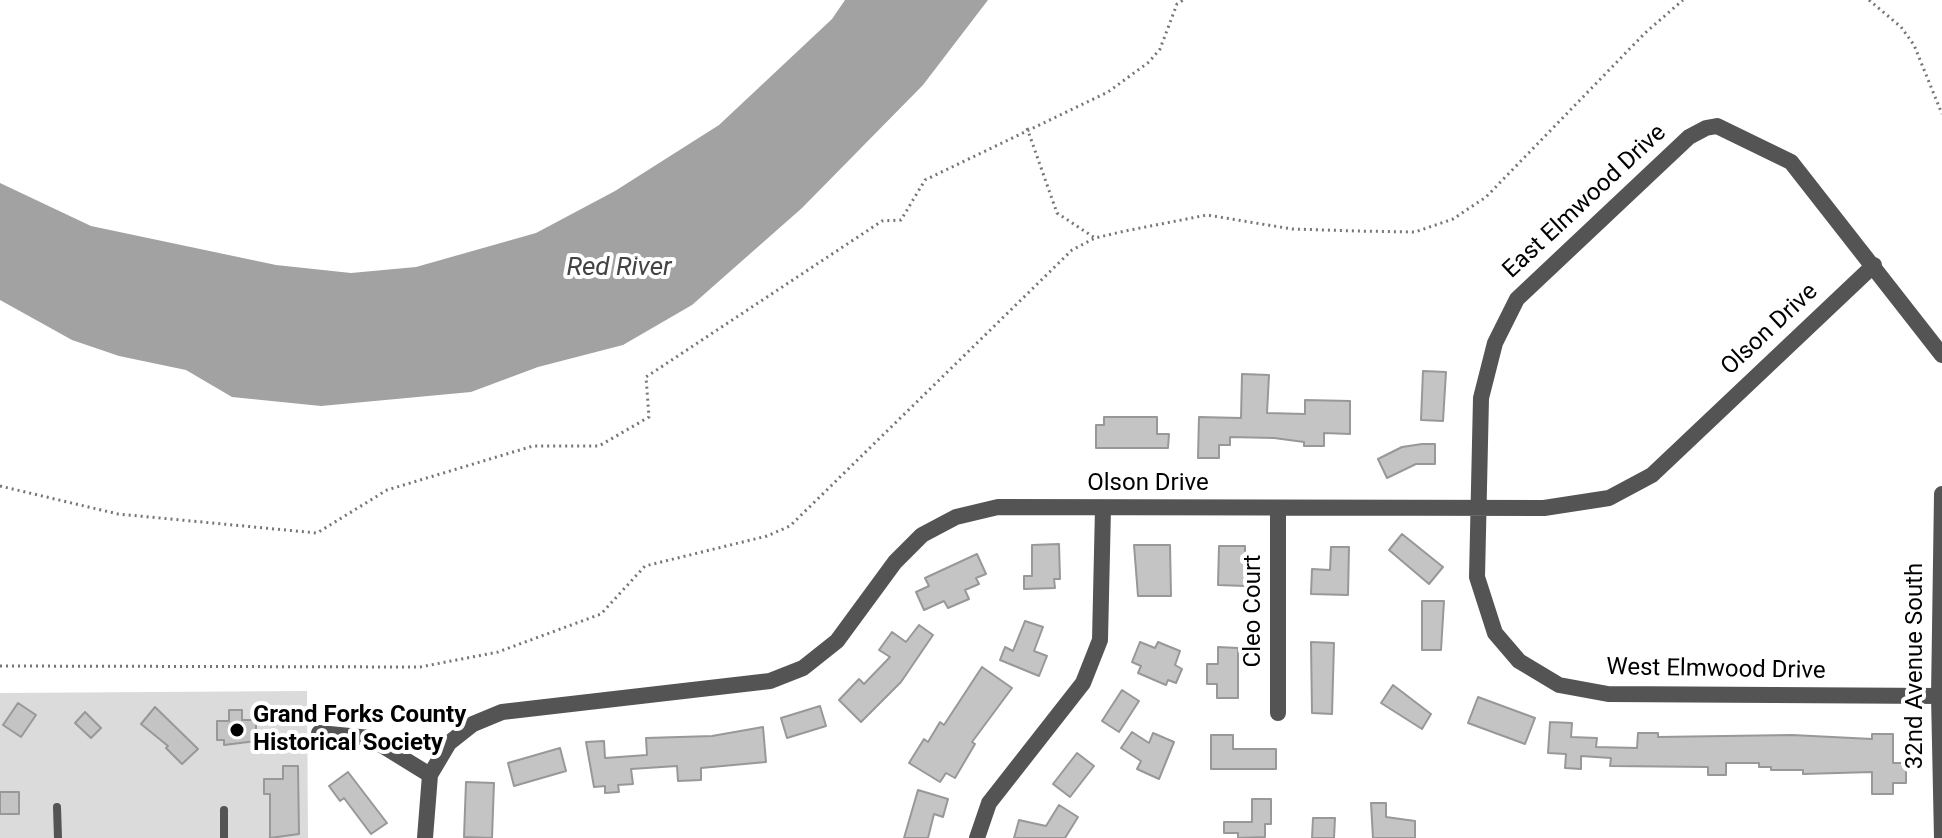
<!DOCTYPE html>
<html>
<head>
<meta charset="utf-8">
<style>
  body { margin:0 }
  canvas { display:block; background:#fff }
</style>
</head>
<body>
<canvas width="1942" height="838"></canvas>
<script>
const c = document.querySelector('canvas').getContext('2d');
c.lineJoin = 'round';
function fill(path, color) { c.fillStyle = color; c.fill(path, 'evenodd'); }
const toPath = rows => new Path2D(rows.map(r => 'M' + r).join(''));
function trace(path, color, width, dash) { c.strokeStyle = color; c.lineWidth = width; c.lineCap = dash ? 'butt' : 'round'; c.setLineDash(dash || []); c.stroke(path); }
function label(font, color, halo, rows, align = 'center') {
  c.font = font + ' Roboto,sans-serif'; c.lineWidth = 8; c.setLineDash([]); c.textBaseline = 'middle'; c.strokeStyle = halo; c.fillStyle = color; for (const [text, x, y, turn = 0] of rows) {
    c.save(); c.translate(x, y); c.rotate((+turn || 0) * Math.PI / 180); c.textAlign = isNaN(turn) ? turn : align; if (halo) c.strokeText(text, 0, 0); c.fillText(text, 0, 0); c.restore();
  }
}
fill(toPath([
  [307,691,308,838,0,838,0,693]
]), '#dbdbdb');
fill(toPath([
  [845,0,988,0,923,85,802,208,692,305,623,345,538,367,471,392,321,406,232,397,186,370,119,356,72,340,0,300,0,183,91,226,276,265,351,273,416,267,536,233,615,191,719,125,832,19]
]), '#a2a2a2');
const building = toPath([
  [1423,371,1446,372,1443,421,1421,420,1423,371],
  [1242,374,1269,375,1267,413,1305,414,1305,400,1350,401,1350,434,1324,433,1324,446,1304,446,1304,442,1274,438,1230,437,1230,445,1219,445,1219,458,1198,458,1199,417,1241,418,1242,374],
  [1104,417,1157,417,1157,434,1169,434,1168,448,1096,448,1096,425,1104,425,1104,417],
  [1422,444,1435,444,1435,464,1416,464,1387,478,1378,459,1402,447,1422,444],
  [1402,534,1443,567,1429,584,1389,550,1402,534],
  [1059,544,1060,579,1054,579,1055,588,1024,589,1024,576,1032,576,1032,545,1059,544],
  [1134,545,1170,545,1171,596,1138,596,1134,545],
  [1219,546,1245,546,1245,586,1218,585,1219,546],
  [1331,547,1349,547,1348,595,1311,594,1312,569,1330,570,1331,547],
  [977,554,986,574,976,578,979,584,965,590,969,599,948,608,944,601,924,610,916,592,929,586,925,578,977,554],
  [1422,601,1444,601,1441,650,1422,650,1422,601],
  [1025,621,1043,627,1034,651,1047,656,1039,676,1000,660,1005,647,1013,651,1025,621],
  [919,625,933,635,901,682,861,722,839,700,859,679,864,684,890,657,879,650,892,632,906,642,919,625],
  [1140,642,1155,648,1158,642,1180,651,1175,665,1182,669,1176,683,1168,680,1166,685,1138,673,1141,666,1132,662,1140,642],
  [1311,642,1334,643,1332,714,1312,713,1311,642],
  [1218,647,1238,648,1238,698,1217,698,1217,684,1207,684,1207,664,1218,664,1218,647],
  [982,667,1012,688,972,742,975,744,955,778,946,773,940,782,909,763,924,739,928,742,940,722,944,725,982,667],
  [1393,685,1431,714,1422,729,1381,703,1393,685],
  [1122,690,1139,701,1119,732,1102,721,1122,690],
  [1478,697,1535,718,1525,744,1468,723,1478,697],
  [18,703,36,715,21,737,3,725,18,703],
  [820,706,826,726,787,738,781,718,820,706],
  [155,707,198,749,182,764,166,748,168,746,141,724,155,707],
  [229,710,242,710,242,720,256,720,256,741,224,745,224,740,217,740,217,721,229,721,229,710],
  [85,712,101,728,91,738,75,723,85,712],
  [1550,722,1572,723,1571,737,1597,738,1596,747,1637,748,1638,733,1658,733,1658,737,1792,735,1872,739,1872,734,1893,734,1893,763,1906,763,1906,783,1893,783,1893,794,1872,794,1872,772,1803,774,1803,770,1771,770,1771,767,1759,767,1759,763,1726,763,1726,775,1708,775,1708,767,1610,766,1611,758,1581,756,1581,769,1565,768,1566,754,1548,753,1550,722],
  [763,727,766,762,701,768,701,780,678,781,677,766,631,769,633,784,618,785,619,792,605,793,605,786,594,787,586,742,604,741,605,758,647,755,646,738,712,736,763,727],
  [1132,732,1149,743,1153,733,1174,742,1159,779,1137,769,1141,761,1121,748,1132,732],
  [1211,735,1233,735,1233,749,1276,749,1276,769,1211,769,1211,735],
  [560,748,566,771,514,786,508,763,560,748],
  [1077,753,1094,766,1070,797,1053,784,1077,753],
  [283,766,298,766,299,834,270,838,270,794,264,794,264,779,283,779,283,766],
  [348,772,387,823,371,834,344,798,340,801,329,786,348,772],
  [466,782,494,783,492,838,464,837,466,782],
  [918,790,948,799,943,817,934,814,928,838,904,838,918,790],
  [0,792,19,792,19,814,0,814,0,792],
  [1252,799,1271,799,1271,824,1265,824,1265,837,1238,838,1238,833,1224,833,1224,822,1252,822,1252,799],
  [1371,803,1386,803,1386,817,1415,821,1415,838,1373,838,1371,803],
  [1059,805,1078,817,1065,838,1014,838,1019,820,1046,826,1059,805],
  [1313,818,1335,818,1334,838,1312,838,1313,818]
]);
fill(building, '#c4c4c4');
trace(building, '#989898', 2);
trace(toPath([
  [1869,0,1901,27,1914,45,1942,114],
  [1027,128,1057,213,1095,238],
  [0,486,118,514,317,533,387,490,533,446,599,446,649,417,646,377,882,221,901,220,925,180,1108,92,1149,62,1160,49,1177,4,1183,0],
  [0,666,420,667,498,652,601,614,645,566,767,536,790,526,1072,250,1095,238,1125,231,1207,215,1292,229,1356,231,1415,232,1453,219,1486,197,1645,33,1683,0]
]), '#767676', 3, [2, 4]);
trace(toPath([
  [57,807,58,838],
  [224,810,224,838]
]), '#545454', 8);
trace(toPath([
  [1939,696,1608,694,1559,685,1519,661,1495,633,1477,577,1481,398,1495,343,1517,299,1689,137,1706,128,1717,126,1791,162,1942,355],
  [1278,713,1278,509],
  [319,733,370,738,430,775,425,838],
  [430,775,449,743,473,724,502,712,770,681,803,668,837,641,895,562,922,535,956,517,998,507,1544,508,1609,498,1652,475,1874,265],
  [977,838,989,803,1083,683,1100,640,1103,508],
  [1942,838,1939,696,1942,494]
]), '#545454', 16);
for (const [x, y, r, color] of [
  [237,730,8,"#000"]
]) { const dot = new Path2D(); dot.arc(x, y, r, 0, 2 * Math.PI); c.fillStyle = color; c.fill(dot); trace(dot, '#fff', 3); }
label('24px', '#000', '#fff', [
  ["East Elmwood Drive",1585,202,-43],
  ["Olson Drive",1770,330,-43],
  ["Olson Drive",1148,484],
  ["Cleo Court",1254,611,-90],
  ["32nd Avenue South",1916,666,-90],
  ["West Elmwood Drive",1716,670,1]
]);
label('bold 24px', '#000', '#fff', [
  ["Grand Forks County",253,716],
  ["Historical Society",253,744]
], 'left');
label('italic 26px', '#434343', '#fff', [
  ["Red River",619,268]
]);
</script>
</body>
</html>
